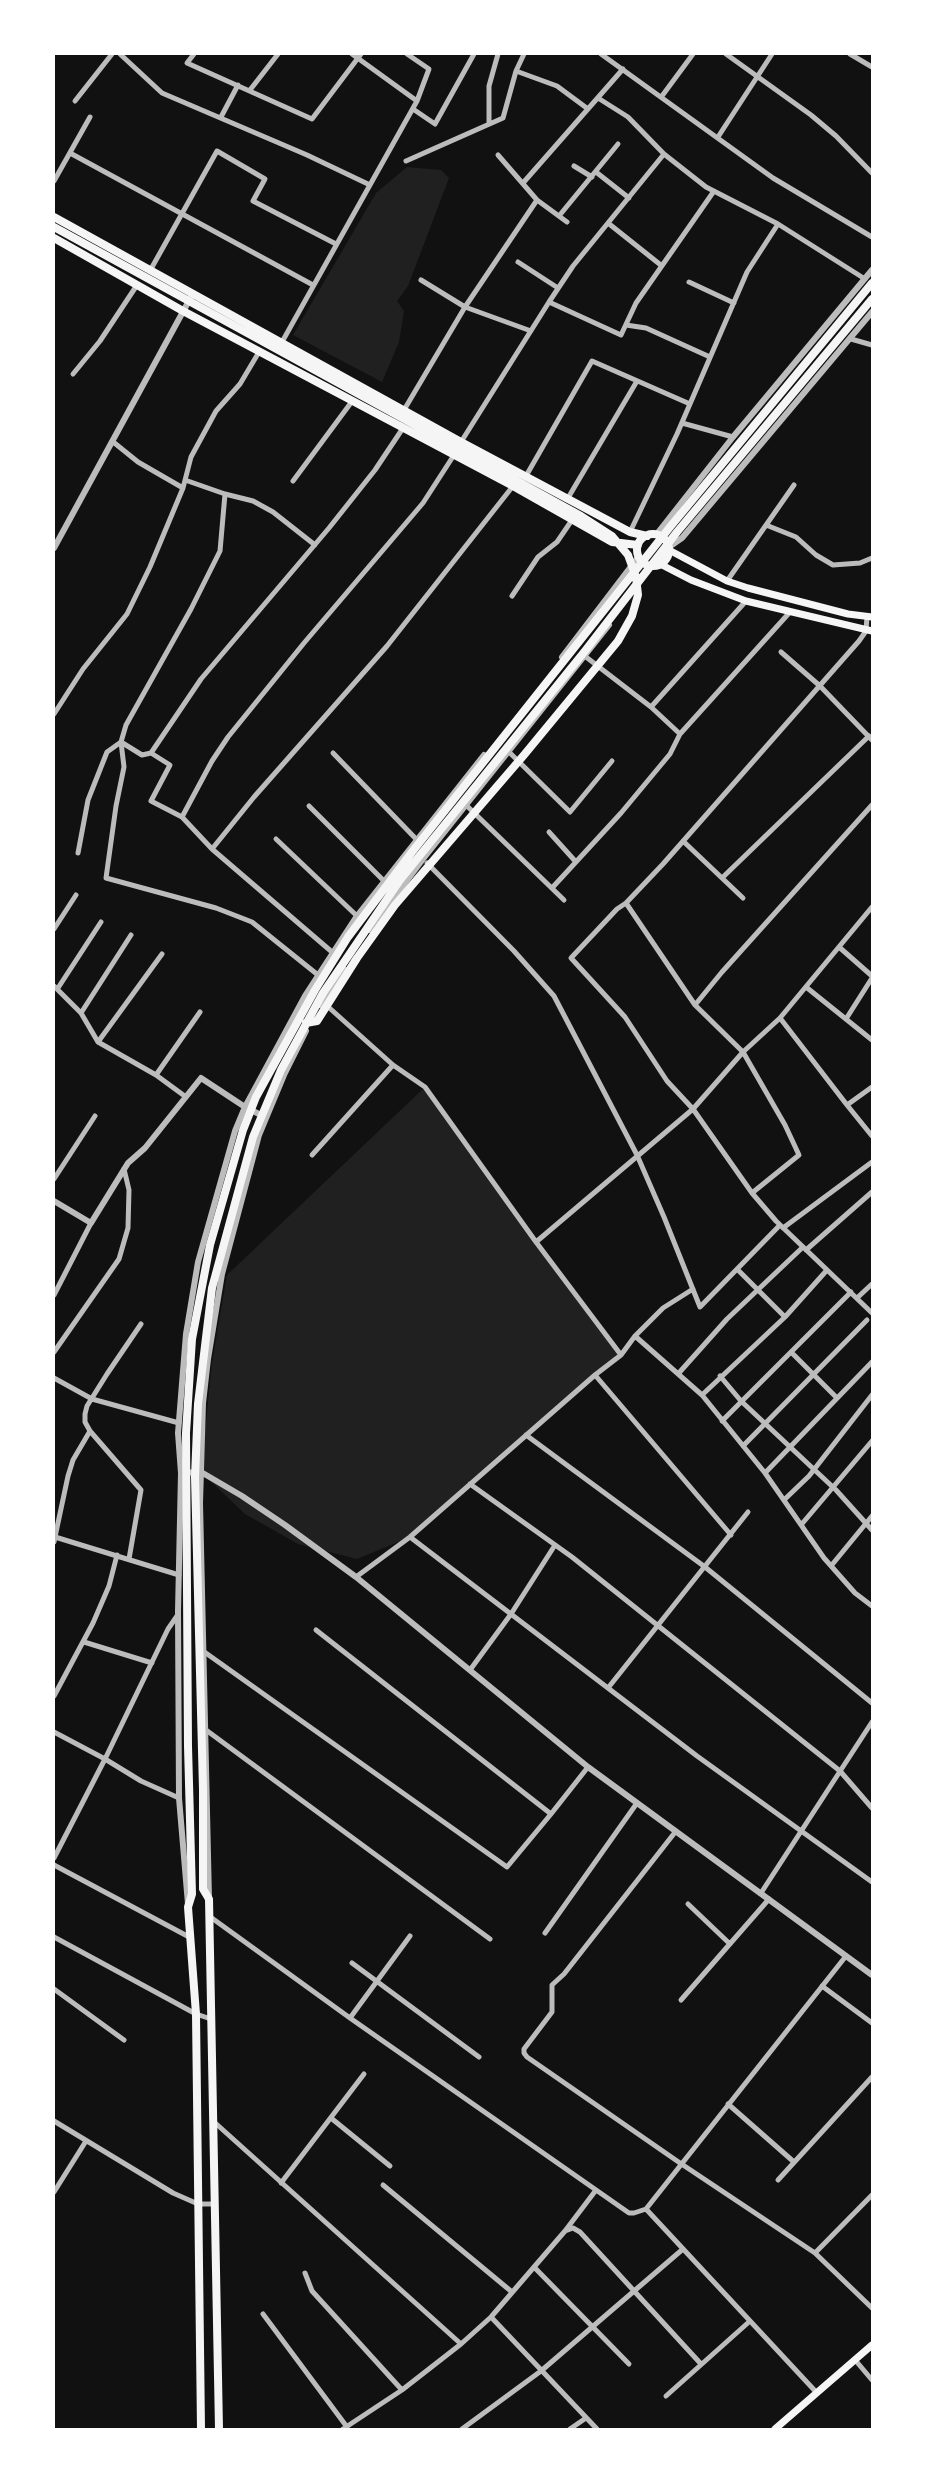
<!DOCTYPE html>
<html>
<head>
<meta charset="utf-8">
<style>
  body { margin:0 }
  #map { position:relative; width:926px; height:2483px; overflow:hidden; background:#111; font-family:Arial,sans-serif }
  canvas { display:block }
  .frame { position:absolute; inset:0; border:55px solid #fff; pointer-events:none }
</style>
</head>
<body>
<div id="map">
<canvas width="926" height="2483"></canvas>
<div class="frame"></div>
</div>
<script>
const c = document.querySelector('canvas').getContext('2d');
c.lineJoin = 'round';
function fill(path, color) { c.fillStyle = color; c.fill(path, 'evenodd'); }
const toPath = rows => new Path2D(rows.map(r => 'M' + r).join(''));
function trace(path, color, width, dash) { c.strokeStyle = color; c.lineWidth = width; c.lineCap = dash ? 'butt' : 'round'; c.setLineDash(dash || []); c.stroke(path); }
fill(toPath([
  [407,167,441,170,449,178,408,286,397,301,404,311,399,342,382,382,293,335,376,193],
  [425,1087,621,1355,410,1537,357,1559,298,1544,245,1514,201,1472,212,1362,227,1275]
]), '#202020');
trace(toPath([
  [120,54,162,93,307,155,370,185],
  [194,54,187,63,312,119,361,54],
  [407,54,429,69,417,101],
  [601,54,773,178,872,237],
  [726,54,811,115,836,136,872,173],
  [850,54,872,67],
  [516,71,557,86,588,109],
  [250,90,278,54],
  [662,96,693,54],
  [598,98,628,117,664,154,706,187,778,224,865,279],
  [75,101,112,54],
  [413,109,435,124,474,54],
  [221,117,238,85],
  [489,124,489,86,498,54],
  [718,137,772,54],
  [70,153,313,285],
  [498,155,537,200,567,222],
  [406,161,503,118,516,71,524,54],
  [574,166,592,177],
  [596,172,629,198],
  [54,181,90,117],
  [523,183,623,69],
  [559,216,618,144],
  [608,223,662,266],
  [518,262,558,288],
  [151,269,217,151,265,179,253,201,336,244],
  [421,280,465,307,531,331],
  [689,282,734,303],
  [549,302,621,335,636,303,714,191],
  [626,325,646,328,710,357],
  [851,339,872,345],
  [282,342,417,101,352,54],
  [73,374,100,341,137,285],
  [404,410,465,307,537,200],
  [682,423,733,437],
  [112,441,138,462,183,488],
  [461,442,549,302,573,266,664,154],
  [526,476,592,361,690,404],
  [185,480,225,494,253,501,273,512,315,545],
  [293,481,353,400],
  [568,498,637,381],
  [766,525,796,537,816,555,833,565,860,563,872,558],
  [630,532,677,434,747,272,778,224],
  [727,581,794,485],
  [512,596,538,557,557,542,572,520],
  [781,652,820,686,872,740],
  [586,657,651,707,680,734],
  [651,707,746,601],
  [54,714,83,669,127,614,150,567,183,488,191,457,216,411,240,384,259,352],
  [121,742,142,755,151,753,201,679,329,528,375,470,403,428],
  [121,742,124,767,116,806,106,878,216,908,252,922,318,975],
  [509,752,570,812,612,761],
  [151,753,170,765,151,801,182,817,212,849,332,952],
  [333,753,417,840],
  [466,805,564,900],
  [309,806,384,881],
  [182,817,212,761,228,737,304,643,423,503,454,455],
  [549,832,576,862],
  [276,839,357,916],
  [683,841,743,898],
  [212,849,254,797,387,646,513,486],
  [78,853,88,800,107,752,121,742,126,725,191,609,220,551,225,494],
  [427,863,514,951,554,996,637,1155,664,1217,700,1307,780,1225],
  [722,878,869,736],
  [552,888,621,813,670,754,680,734,790,612],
  [626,903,617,909,571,958,625,1017,667,1081,693,1109,752,1193,776,1221,872,1313],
  [54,929,76,895],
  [839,947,872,976],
  [54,986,81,1013,98,1042,156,1075],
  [806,987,872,1040],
  [58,988,101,922],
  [325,1004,393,1065,425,1087,536,1242,621,1355,595,1375,410,1537,356,1577],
  [695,1005,722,972,872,805],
  [81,1013,131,935],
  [780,1018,847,1105,872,1087],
  [846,1019,872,978],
  [98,1042,162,954],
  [186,1097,156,1075,200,1012],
  [847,1105,872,1136],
  [312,1155,393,1065],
  [54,1179,95,1116],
  [752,1193,799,1155,785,1125,743,1052,695,1005,626,903,663,864,859,641,866,631,867,616],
  [783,1228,872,1162],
  [536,1242,693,1109,743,1052,780,1018,872,907],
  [806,1250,872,1192],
  [737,1269,785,1317],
  [54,1295,91,1223],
  [857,1298,872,1284],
  [635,1336,702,1395,765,1473],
  [54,1352,119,1259,128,1228,129,1190,124,1169],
  [791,1352,837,1398],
  [621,1355,635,1336,663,1308,693,1289],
  [872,1362,765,1473,824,1558,855,1593,872,1606],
  [678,1374,727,1319,803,1247],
  [595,1375,731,1535],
  [720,1376,741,1401,836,1490,872,1530],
  [54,1378,92,1399,179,1423],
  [702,1395,785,1317,827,1270],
  [722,1421,851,1292],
  [526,1435,705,1567,872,1703],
  [743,1446,867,1320],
  [470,1484,572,1557,840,1771,872,1808],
  [784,1500,809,1476,872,1395],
  [801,1525,872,1441],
  [55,1537,68,1476,73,1460,90,1431],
  [410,1537,697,1756,872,1882],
  [54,1542,55,1537,179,1575],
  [129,1559,141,1490,90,1431,85,1422,85,1414,87,1406,107,1374,141,1324],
  [831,1566,872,1516],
  [316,1630,551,1814,588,1767],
  [84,1642,152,1663],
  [203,1651,507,1867,551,1814],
  [470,1670,511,1614,555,1545],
  [608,1688,748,1512],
  [54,1696,93,1623,109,1586,117,1555],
  [206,1730,490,1939],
  [54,1732,105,1759,141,1781,179,1798],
  [676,1831,564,1974,552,1985,552,2012,524,2049,524,2053,527,2057,680,2163,815,2253,872,2308],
  [54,1858,105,1759,168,1629,177,1616],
  [54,1865,191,1938],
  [761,1893,872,1722],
  [688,1904,730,1944],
  [209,1916,350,2018,629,2213,634,2213,646,2209,846,1956],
  [545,1933,637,1803],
  [54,1937,196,2014,211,2019],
  [352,1963,479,2057],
  [822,1986,872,2023],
  [54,1989,124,2040],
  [681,2000,769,1899],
  [350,2018,410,1936],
  [728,2104,794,2162],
  [331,2118,390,2166],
  [54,2121,173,2193,198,2204,215,2204],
  [213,2121,461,2344,491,2317,565,2231,573,2228,580,2232,701,2364],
  [778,2180,872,2077],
  [281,2183,364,2074],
  [383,2185,512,2292],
  [54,2192,86,2141],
  [646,2209,817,2393],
  [565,2231,596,2190],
  [815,2253,872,2195],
  [534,2267,629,2364],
  [305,2273,312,2291,402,2390],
  [263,2314,347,2427],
  [491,2317,597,2429],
  [856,2361,872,2380],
  [666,2396,750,2321],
  [343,2429,402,2390,461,2344],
  [462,2429,541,2371,683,2249],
  [570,2429,586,2418]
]), '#bcbcbc', 5);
trace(toPath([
  [656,535,733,437,872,270],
  [669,547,682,538,872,312],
  [54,548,191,297],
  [562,657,639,556],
  [370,930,423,859,609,625],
  [320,1005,344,969],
  [54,1201,91,1223,128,1163,145,1148,201,1078,245,1107,265,1117],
  [182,1473,201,1472,242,1496,285,1525,356,1577,588,1767,872,1975],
  [209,1899,200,1503,203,1403,208,1359,222,1274,259,1135,284,1075,306,1031],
  [188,1904,179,1798,178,1611,181,1473,178,1433,186,1334,198,1262,235,1131,245,1107,305,996,357,916,484,755]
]), '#bcbcbc', 6);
trace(toPath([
  [669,550,727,581,748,588,848,614,872,617],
  [660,564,691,580,746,601,872,631],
  [775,2429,872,2345]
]), '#f5f5f5', 7);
trace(toPath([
  [54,217,461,442,630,532,647,536],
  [54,227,581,516,612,536,628,555,636,577,638,595,632,616,618,641,524,755,395,905,357,958,317,1021,306,1023],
  [54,238,183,311,513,486,612,542,638,545],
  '637 550a16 16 0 1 1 32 0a16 16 0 1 1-32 0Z',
  [201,2429,196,2014,188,1907,192,1894,188,1746,186,1433,192,1339,210,1245,243,1130,256,1097,315,990,348,937,412,852,670,527,872,283],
  [219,2429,209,1899,203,1889,203,1790,195,1477,198,1404,212,1288,253,1137,281,1070,323,993,400,880,585,651,677,532,872,299]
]), '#f5f5f5', 8);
</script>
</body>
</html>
